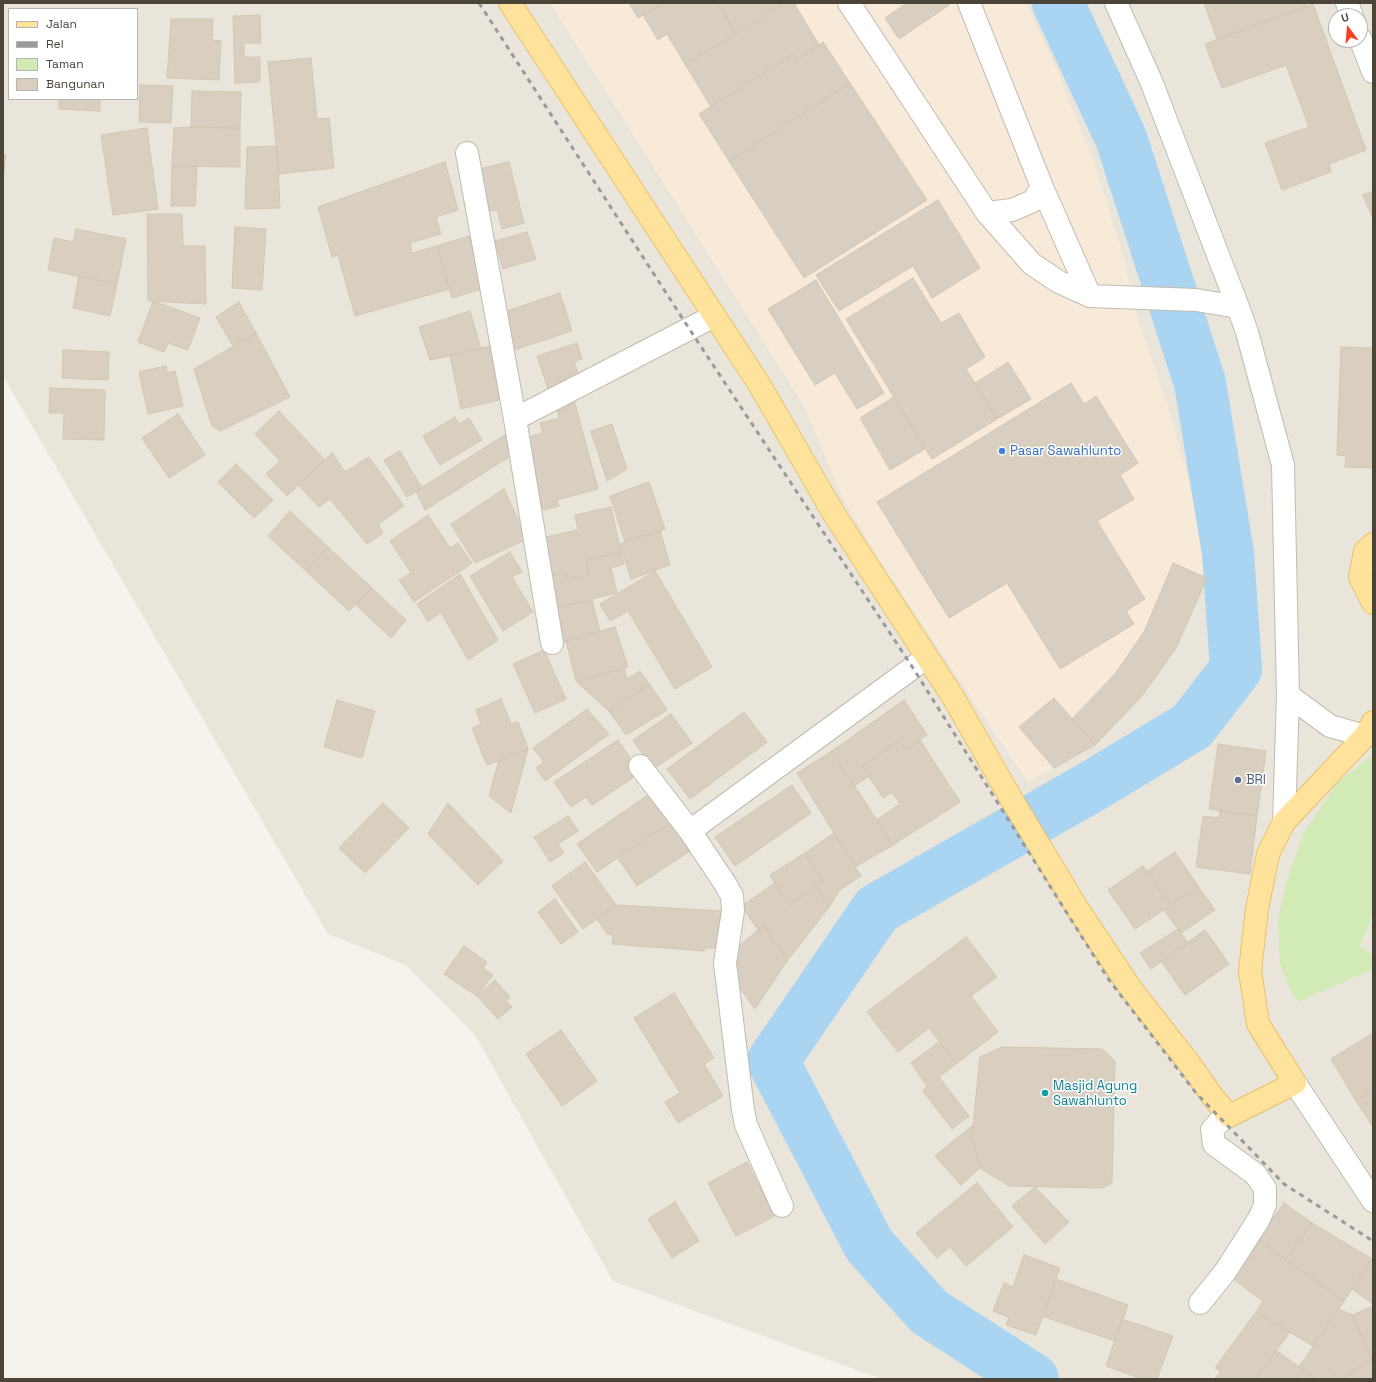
<!DOCTYPE html>
<html>
<head>
<meta charset="utf-8">
<style>
  body { margin:0 }
  #map { position:relative; width:1376px; height:1382px; overflow:hidden; background:#f6f3ec; font-family:"Space Grotesk",sans-serif }
  canvas { display:block }
  .frame { position:absolute; inset:0; border:4px solid #4b4439; pointer-events:none }
  .legend { position:absolute; left:8px; top:8px; width:130px; height:92px; box-sizing:border-box; background:#fff; border:1px solid #b7b4b0; margin:0; padding:5px 7px; list-style:none; font-size:12px; color:#4b4439 }
  .legend li { display:flex; align-items:center; gap:8px; height:20px }
  .legend b { width:20px; border:1px solid #b7b4b0 }
  .north { position:absolute; left:1328px; top:8px; width:40px; height:40px; box-sizing:border-box; background:#fff; border:1px solid #b7b4b0; border-radius:50%; rotate:344deg; font-size:11px; font-weight:700; line-height:16px; text-align:center; color:#4b4439 }
  .north::after { content:''; display:block; margin:auto; width:14px; height:18px; background:#fc3f1d; clip-path:polygon(50% 0,100% 100%,50% 72%,0 100%) }
</style>
</head>
<body>
<div id="map">
<canvas width="1376" height="1382"></canvas>
<div class="frame"></div>
<ul class="legend">
<li><b style="height:5px;background:#ffe39c"></b>Jalan</li>
<li><b style="height:5px;background:#9a9a9a"></b>Rel</li>
<li><b style="height:11px;background:#d2eab5"></b>Taman</li>
<li><b style="height:11px;background:#d8cfc1"></b>Bangunan</li>
</ul>
<div class="north">U</div>
</div>
<script>
const c = document.querySelector('canvas').getContext('2d');
c.lineJoin = 'round';
function fill(path, color) { c.fillStyle = color; c.fill(path, 'evenodd'); }
const toPath = rows => new Path2D(rows.map(r => 'M' + r).join(''));
function trace(path, color, width, dash) { c.strokeStyle = color; c.lineWidth = width; c.lineCap = dash ? 'butt' : 'round'; c.setLineDash(dash || []); c.stroke(path); }
function label(font, color, halo, rows, align = 'center') {
  c.font = font + ' "Space Grotesk",sans-serif'; c.lineWidth = 3; c.setLineDash([]); c.textBaseline = 'middle'; c.strokeStyle = halo; c.fillStyle = color; for (const [text, x, y, turn = 0] of rows) {
    c.save(); c.translate(x, y); c.rotate((+turn || 0) * Math.PI / 180); c.textAlign = isNaN(turn) ? turn : align; if (halo) c.strokeText(text, 0, 0); c.fillText(text, 0, 0); c.restore();
  }
}
fill(toPath([
  [3,3,1373,3,1373,1379,881,1379,613,1281,475,1035,406,965,328,934,3,376],
  [9,9,137,9,137,99,9,99],
  [1336,16,1360,16,1360,40,1336,40]
]), '#eae5da');
fill(toPath([
  [550,3,1026,3,1056,68,1093,159,1124,258,1135,311,1166,399,1209,551,1207,578,1176,648,1142,696,1095,745,1028,783,881,562,841,495,805,408]
]), '#f7ead8');
fill(toPath([
  [1373,755,1373,913,1360,946,1373,956,1373,969,1298,1002,1292,994,1280,964,1278,920,1286,884,1303,834,1337,783]
]), '#d2eab5');
trace(toPath([
  [1033,1379,929,1312,869,1245,773,1061,877,909,1091,787,1192,726,1236,669,1228,553,1200,383,1121,138,1058,3]
]), '#a9d4f2', 52);
const building = toPath([
  [629,3,664,3,638,18,629,3],
  [664,3,717,3,736,34,685,64,667,34,658,40,643,15,664,3],
  [717,3,785,3,736,34,717,3],
  [785,3,794,3,819,45,797,59,793,54,711,107,685,64,785,3],
  [907,3,948,3,949,5,899,39,885,18,907,3],
  [1204,3,1305,3,1306,7,1217,39,1204,3],
  [1313,4,1366,150,1329,164,1331,172,1282,190,1265,143,1309,127,1286,65,1222,88,1205,44,1313,4],
  [260,15,261,43,244,43,244,57,260,57,260,82,235,83,233,16,260,15],
  [171,19,213,19,212,40,221,41,219,80,167,78,171,19],
  [823,42,850,83,729,161,699,114,793,54,797,59,823,42],
  [311,58,317,119,329,118,334,168,279,174,268,62,311,58],
  [850,83,927,200,804,278,729,161,850,83],
  [140,85,173,86,171,123,139,122,140,85],
  [192,91,241,92,240,128,191,127,192,91],
  [59,99,100,99,100,111,59,109,59,99],
  [191,127,240,128,240,167,172,166,174,128,191,127],
  [147,128,158,209,113,215,101,135,147,128],
  [277,146,280,208,245,209,247,147,277,146],
  [3,154,6,155,3,180,3,154],
  [445,162,458,210,436,217,441,234,410,243,412,253,437,246,449,289,355,316,338,255,332,257,318,207,445,162],
  [509,162,524,223,502,229,497,210,490,211,479,169,509,162],
  [172,166,197,166,195,206,171,206,172,166],
  [1373,191,1373,219,1363,195,1373,191],
  [938,200,980,268,932,298,913,266,839,311,816,275,938,200],
  [147,214,182,214,183,246,205,246,206,304,148,301,147,214],
  [235,227,266,229,262,290,232,288,235,227],
  [76,229,126,239,117,284,48,270,54,238,73,242,76,229],
  [527,232,536,259,503,269,495,241,527,232],
  [469,236,485,288,452,298,437,246,469,236],
  [79,276,117,284,110,316,73,308,79,276],
  [913,278,941,323,959,313,985,357,966,369,997,419,932,459,846,319,913,278],
  [816,280,884,393,857,409,835,373,815,385,768,309,816,280],
  [560,293,572,331,511,351,504,312,560,293],
  [153,301,200,318,188,350,168,343,164,352,138,342,153,301],
  [239,302,256,333,233,346,216,317,239,302],
  [470,311,481,349,430,360,419,327,470,311],
  [256,333,290,397,220,431,212,426,194,369,256,333],
  [577,343,582,359,574,362,581,381,549,392,537,356,577,343],
  [495,345,507,398,461,409,450,355,495,345],
  [1341,347,1373,348,1373,468,1345,467,1346,456,1337,455,1341,347],
  [63,350,109,352,108,380,62,378,63,350],
  [1008,362,1031,399,997,419,975,383,1008,362],
  [166,366,167,373,175,371,183,406,148,414,139,372,166,366],
  [1071,383,1084,404,1096,396,1138,463,1120,475,1134,499,1097,521,1145,599,1126,611,1134,624,1060,669,1007,583,949,618,877,502,1071,383],
  [50,388,105,390,104,440,63,439,64,413,49,413,50,388],
  [894,397,925,449,890,470,860,418,894,397],
  [575,403,598,489,557,500,559,506,543,510,523,438,543,433,540,423,559,418,557,408,575,403],
  [279,411,325,460,287,496,266,474,280,461,255,434,279,411],
  [178,414,205,455,169,478,142,438,178,414],
  [455,417,459,424,469,418,482,440,440,465,423,436,455,417],
  [612,424,627,469,607,481,591,431,612,424],
  [508,433,517,452,425,510,416,491,508,433],
  [400,451,422,488,407,497,384,460,400,451],
  [332,453,345,472,369,457,404,506,378,524,383,533,367,544,330,499,319,507,298,485,332,453],
  [236,464,273,500,254,518,218,482,236,464],
  [649,482,665,529,625,542,610,496,649,482],
  [504,489,527,539,475,563,451,524,504,489],
  [611,507,621,552,586,560,589,575,568,580,566,572,550,575,541,538,578,530,575,515,611,507],
  [290,511,328,547,306,571,268,536,290,511],
  [428,515,450,548,458,543,472,563,414,602,399,580,411,573,390,541,428,515],
  [660,530,670,565,631,579,620,544,660,530],
  [328,547,372,588,349,611,306,571,328,547],
  [510,552,522,572,512,577,533,612,503,631,470,576,510,552],
  [621,552,624,564,611,568,617,593,551,609,550,575,566,572,568,580,589,575,586,560,621,552],
  [1173,563,1207,578,1176,648,1142,696,1095,745,1072,719,1114,675,1144,632,1173,563],
  [655,571,712,667,675,689,628,611,610,621,600,604,655,571],
  [460,574,498,640,468,660,441,612,428,622,417,604,460,574],
  [372,588,406,620,391,638,356,605,372,588],
  [592,600,600,631,560,643,551,609,592,600],
  [615,627,628,667,576,681,566,641,615,627],
  [544,650,566,699,535,713,513,664,544,650],
  [624,668,627,679,640,671,650,685,609,711,576,681,624,668],
  [650,685,667,710,626,735,609,711,650,685],
  [1054,698,1095,745,1054,768,1019,727,1054,698],
  [501,699,511,724,518,722,528,749,487,765,472,728,481,724,476,710,501,699],
  [337,700,375,711,362,758,324,747,337,700],
  [904,700,927,735,905,750,899,741,862,766,869,776,854,786,832,751,904,700],
  [587,709,609,734,545,781,536,768,544,762,533,748,587,709],
  [744,712,767,742,690,799,667,769,744,712],
  [671,714,692,743,653,769,633,740,671,714],
  [618,740,640,773,592,805,586,797,571,807,554,782,618,740],
  [920,740,960,802,893,845,876,820,900,804,892,792,883,798,862,766,899,741,905,750,920,740],
  [1218,744,1266,751,1257,816,1209,809,1218,744],
  [528,749,511,813,489,796,499,760,528,749],
  [832,751,893,845,855,867,797,773,832,751],
  [792,785,811,813,735,866,715,837,792,785],
  [651,793,671,822,597,872,577,844,651,793],
  [383,803,409,828,365,873,339,848,383,803],
  [448,803,503,861,478,885,428,834,448,803],
  [1220,811,1257,816,1250,874,1196,867,1203,816,1219,818,1220,811],
  [568,816,578,831,558,844,564,853,550,862,534,837,568,816],
  [671,822,690,851,637,886,618,858,671,822],
  [834,833,861,876,840,890,829,907,815,886,822,881,805,853,834,833],
  [1175,852,1198,886,1171,905,1147,871,1175,852],
  [805,853,822,881,789,905,770,875,805,853],
  [585,862,616,905,583,929,552,886,585,862],
  [1143,866,1171,905,1135,929,1108,890,1143,866],
  [776,882,789,905,815,886,829,907,787,961,764,925,758,930,742,906,776,882],
  [1198,886,1215,910,1181,933,1164,910,1198,886],
  [555,899,578,932,561,944,538,912,555,899],
  [616,905,721,911,718,948,705,948,704,951,612,944,613,935,607,934,597,919,616,905],
  [764,925,787,961,755,1009,737,984,737,948,764,925],
  [1178,929,1188,943,1151,969,1140,953,1178,929],
  [1205,930,1229,964,1185,995,1161,961,1205,930],
  [966,937,997,977,971,996,998,1032,956,1064,929,1028,898,1052,867,1012,966,937],
  [464,946,487,962,483,968,493,975,477,996,444,974,464,946],
  [495,980,510,997,506,1001,512,1007,498,1019,477,996,495,980],
  [674,993,714,1058,704,1064,723,1096,678,1123,665,1102,680,1093,634,1018,674,993],
  [561,1030,597,1081,562,1106,526,1054,561,1030],
  [1373,1033,1373,1091,1356,1101,1331,1059,1373,1033],
  [939,1042,956,1064,939,1077,969,1116,952,1129,923,1091,927,1086,911,1063,939,1042],
  [1002,1047,1102,1049,1115,1061,1112,1183,1102,1188,1009,1186,980,1168,972,1135,980,1057,1002,1047],
  [1373,1091,1373,1127,1356,1101,1373,1091],
  [973,1125,972,1135,980,1168,961,1185,935,1156,973,1125],
  [747,1162,775,1216,736,1236,708,1183,747,1162],
  [977,1183,1013,1227,966,1266,950,1247,937,1258,916,1233,977,1183],
  [1035,1187,1069,1222,1045,1244,1012,1206,1035,1187],
  [675,1202,699,1241,672,1258,648,1219,675,1202],
  [1284,1203,1312,1223,1286,1259,1258,1240,1284,1203],
  [1312,1223,1372,1259,1344,1301,1286,1259,1312,1223],
  [1258,1240,1344,1301,1313,1346,1256,1312,1263,1301,1232,1278,1258,1240],
  [1024,1255,1060,1268,1036,1335,1006,1325,1009,1317,993,1311,1004,1283,1013,1287,1024,1255],
  [1372,1259,1373,1260,1373,1304,1352,1289,1372,1259],
  [1056,1279,1128,1305,1115,1341,1042,1316,1056,1279],
  [1373,1306,1373,1362,1352,1315,1373,1306],
  [1339,1309,1352,1315,1372,1359,1342,1379,1338,1379,1333,1373,1327,1379,1315,1379,1299,1367,1339,1309],
  [1256,1312,1290,1332,1255,1379,1217,1379,1215,1378,1221,1372,1215,1368,1256,1312],
  [1122,1319,1173,1336,1157,1379,1142,1379,1106,1366,1122,1319],
  [1276,1350,1303,1370,1297,1379,1255,1379,1276,1350],
  [1372,1359,1373,1362,1373,1379,1342,1379,1372,1359],
  [1303,1370,1315,1379,1297,1379,1303,1370],
  [1333,1373,1338,1379,1327,1379,1333,1373]
]);
fill(building, '#d8cfc1');
trace(building, '#d3c7b4', 1);
const minor = toPath([
  [849,3,987,213,1032,264,1059,282,1090,296,1196,300,1238,307,1247,332,1283,465,1288,695,1284,822],
  [969,3,1042,187,1090,296],
  [1116,3,1151,81,1238,307],
  [1347,3,1352,16],
  [1360,38,1373,72],
  [467,153,515,419,552,643],
  [987,213,1012,210,1033,201,1042,187],
  [515,419,714,316],
  [1288,695,1330,726,1365,736],
  [640,766,690,831,726,885,732,896,733,911,725,963,743,1110,746,1125,782,1206],
  [690,831,926,658],
  [1295,1083,1373,1201],
  [1200,1303,1225,1272,1259,1219,1265,1205,1265,1188,1255,1174,1214,1144,1212,1130,1222,1119,1229,1116]
]);
const major = toPath([
  [510,3,759,384,834,514,953,697,1009,795,1077,908,1131,989,1189,1063,1213,1097,1229,1116,1295,1083,1258,1024,1250,971,1257,909,1268,854,1284,822,1365,736,1373,722],
  [1373,544,1365,551,1360,577,1373,603]
]);
trace(minor, '#c2bbae', 24);
trace(major, '#e6c16a', 24);
trace(minor, '#fff', 22);
trace(major, '#ffe39c', 22);
trace(toPath([
  [479,3,690,330,913,668,1109,980,1196,1093,1284,1184,1373,1241]
]), '#9a9a9a', 3, [5, 5]);
for (const [x, y, r, color] of [
  [1002,451,4,"#3f7fe0"],
  [1238,780,4,"#5c6f8a"],
  [1045,1093,4,"#0f9aa8"]
]) { const dot = new Path2D(); dot.arc(x, y, r, 0, 2 * Math.PI); c.fillStyle = color; c.fill(dot); trace(dot, '#fff', 1.5); }
label('13px', '#366cbe', '#fff', [
  ["Pasar Sawahlunto",1010,451]
], 'left');
label('13px', '#4e5e75', '#fff', [
  ["BRI",1246,780]
], 'left');
label('13px', '#0d838f', '#fff', [
  ["Masjid Agung",1053,1086],
  ["Sawahlunto",1053,1101]
], 'left');
</script>
</body>
</html>
